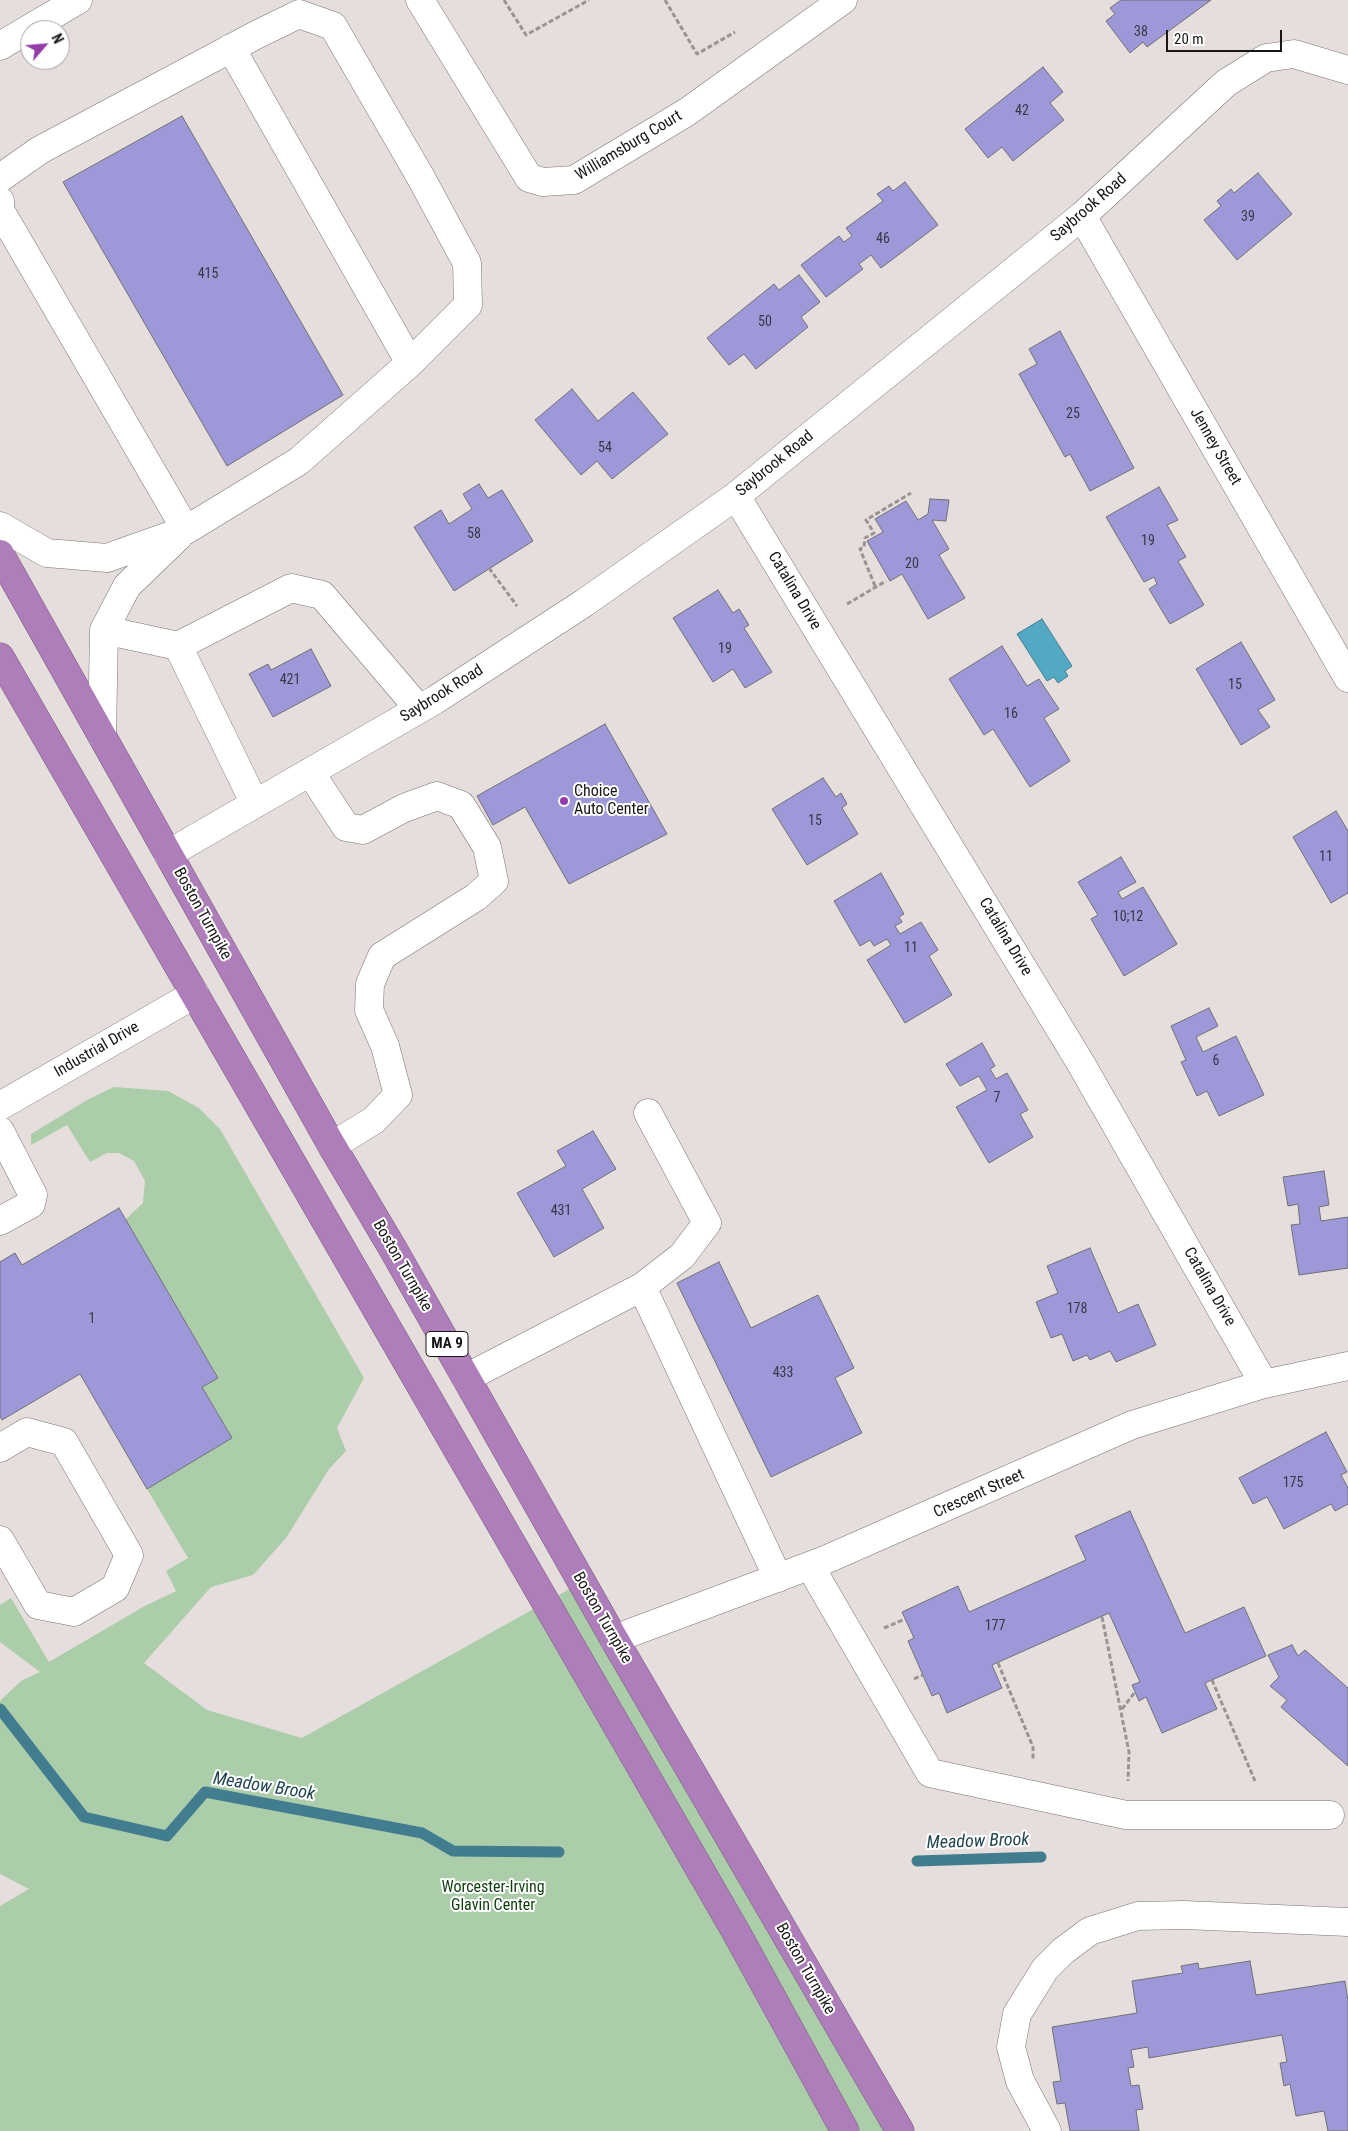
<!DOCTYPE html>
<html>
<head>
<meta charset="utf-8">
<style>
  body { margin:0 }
  #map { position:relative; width:1348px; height:2131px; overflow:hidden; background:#e5dedc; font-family:"Roboto Condensed",sans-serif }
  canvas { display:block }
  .north { position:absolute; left:20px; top:20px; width:50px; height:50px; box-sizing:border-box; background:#fff; border:1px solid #a3a2a2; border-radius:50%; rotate:63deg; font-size:14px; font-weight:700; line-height:20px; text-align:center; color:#191716 }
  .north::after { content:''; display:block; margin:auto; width:18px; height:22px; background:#943da9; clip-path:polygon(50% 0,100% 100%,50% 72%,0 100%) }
  .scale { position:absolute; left:1166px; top:30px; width:116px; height:22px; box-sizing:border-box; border:2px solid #191716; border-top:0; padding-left:6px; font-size:15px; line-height:18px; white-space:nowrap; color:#191716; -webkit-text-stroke:4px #fff; paint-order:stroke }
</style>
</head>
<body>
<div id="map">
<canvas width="1348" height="2131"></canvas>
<div class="north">N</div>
<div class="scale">20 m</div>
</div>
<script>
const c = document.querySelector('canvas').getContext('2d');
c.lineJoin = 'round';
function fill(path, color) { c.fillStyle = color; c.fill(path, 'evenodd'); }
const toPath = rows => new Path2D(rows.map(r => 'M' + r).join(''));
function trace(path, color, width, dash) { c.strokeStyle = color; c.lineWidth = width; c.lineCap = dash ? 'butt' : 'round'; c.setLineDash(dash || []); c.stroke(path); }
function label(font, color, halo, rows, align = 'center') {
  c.font = font + ' "Roboto Condensed",sans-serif'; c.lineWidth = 4; c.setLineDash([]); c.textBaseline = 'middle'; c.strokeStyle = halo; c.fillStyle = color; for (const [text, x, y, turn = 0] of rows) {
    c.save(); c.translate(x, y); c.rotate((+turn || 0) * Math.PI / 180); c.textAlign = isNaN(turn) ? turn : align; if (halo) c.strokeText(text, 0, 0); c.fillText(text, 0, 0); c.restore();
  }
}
fill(toPath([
  [114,1087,168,1091,199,1108,220,1129,364,1378,337,1428,346,1451,329,1469,286,1538,253,1575,211,1587,144,1663,207,1710,302,1738,582,1582,890,2131,0,2131,0,1906,29,1889,0,1874,0,1701,21,1681,40,1672,0,1642,0,1605,11,1598,49,1662,143,1607,176,1591,166,1571,188,1558,147,1489,232,1438,202,1387,218,1377,125,1220,143,1203,145,1181,134,1161,119,1153,107,1153,90,1162,67,1125,31,1145,31,1134,87,1100]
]), '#accda9');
const water = toPath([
  [1042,619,1072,666,1065,671,1068,676,1058,683,1054,677,1047,681,1017,634,1042,619]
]);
fill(water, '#53a9c3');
trace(water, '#427d8f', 1);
trace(toPath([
  [0,1709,84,1817,167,1836,205,1792,422,1833,453,1851,559,1852],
  [917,1861,1041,1857]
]), '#427d8f', 11);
const building = toPath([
  [1121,0,1211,0,1147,47,1143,42,1130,53,1106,21,1115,14,1110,8,1121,0],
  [1043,67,1063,92,1050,103,1064,120,1013,161,1002,147,988,158,965,129,1043,67],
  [182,116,343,395,227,466,63,182,182,116],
  [1258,173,1292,214,1237,260,1204,220,1221,206,1217,201,1231,189,1234,193,1258,173],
  [905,182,938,225,881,268,871,255,859,264,863,269,826,297,801,265,839,236,844,242,852,236,846,228,883,201,877,194,889,186,893,191,905,182],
  [799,275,820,302,801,317,808,327,756,369,744,354,729,365,707,338,774,284,779,290,799,275],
  [1060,331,1134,468,1090,491,1070,454,1065,457,1019,374,1037,364,1029,349,1060,331],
  [572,389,598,421,633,392,668,434,612,479,597,461,581,475,535,420,572,389],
  [479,484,488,498,502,490,533,541,454,591,414,527,441,510,449,524,472,509,463,494,479,484],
  [1159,487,1178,520,1167,525,1186,557,1178,561,1204,605,1170,624,1149,589,1157,584,1154,577,1144,582,1106,517,1159,487],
  [930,499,949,500,946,521,932,520,949,549,939,555,965,598,928,619,902,574,890,581,867,541,883,532,875,519,906,501,918,520,928,514,930,499],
  [718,590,733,613,739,609,749,625,744,628,772,672,745,688,733,669,713,682,673,618,718,590],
  [1241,642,1275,700,1258,710,1270,727,1241,745,1196,669,1241,642],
  [1002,646,1027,686,1039,679,1059,709,1044,718,1070,761,1030,787,993,729,984,735,949,679,1002,646],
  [311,649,331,686,273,717,249,674,268,664,271,670,311,649],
  [605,724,667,834,569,884,525,807,493,825,477,796,605,724],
  [823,778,836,797,841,793,847,804,842,808,858,834,807,865,772,809,823,778],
  [1336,811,1348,831,1348,893,1331,903,1293,837,1336,811],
  [1121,857,1136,882,1118,892,1122,899,1143,887,1177,944,1124,976,1091,919,1098,915,1078,882,1121,857],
  [881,873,904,914,899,917,902,922,895,926,900,934,921,922,938,950,929,956,952,995,905,1023,867,960,891,945,887,939,874,946,870,940,860,946,834,901,881,873],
  [1209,1008,1218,1026,1196,1037,1203,1052,1236,1036,1264,1095,1219,1116,1207,1091,1197,1096,1181,1062,1186,1060,1171,1026,1209,1008],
  [982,1043,995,1066,990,1069,996,1079,1007,1073,1028,1110,1020,1114,1033,1137,989,1163,956,1107,987,1090,979,1076,960,1086,946,1064,982,1043],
  [593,1131,616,1169,582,1189,604,1228,554,1257,517,1193,566,1166,557,1151,593,1131],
  [1324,1171,1329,1205,1319,1207,1321,1221,1348,1217,1348,1268,1299,1275,1291,1225,1300,1224,1298,1204,1288,1206,1283,1177,1324,1171],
  [119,1208,218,1378,202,1387,232,1438,147,1489,80,1374,2,1420,0,1416,0,1262,15,1253,22,1265,119,1208],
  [1090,1248,1118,1313,1138,1304,1156,1345,1116,1362,1110,1351,1090,1360,1087,1355,1073,1361,1062,1334,1051,1338,1036,1302,1058,1293,1047,1266,1090,1248],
  [719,1262,751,1328,818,1295,854,1368,835,1378,862,1433,771,1477,677,1283,719,1262],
  [1326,1432,1347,1472,1341,1475,1348,1488,1348,1504,1335,1511,1331,1504,1284,1529,1267,1497,1253,1504,1239,1478,1326,1432],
  [1130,1511,1185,1633,1244,1607,1266,1656,1205,1683,1217,1709,1162,1733,1146,1697,1139,1701,1132,1685,1140,1682,1109,1613,992,1665,1002,1688,947,1713,939,1693,932,1696,908,1641,914,1638,902,1612,958,1586,969,1612,1086,1560,1075,1536,1130,1511],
  [1292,1645,1298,1656,1305,1650,1348,1688,1348,1766,1281,1707,1287,1700,1270,1686,1279,1677,1268,1655,1292,1645],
  [1250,1961,1256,1995,1345,1981,1348,2001,1348,2131,1328,2131,1324,2111,1296,2116,1290,2084,1284,2086,1280,2063,1287,2062,1282,2035,1149,2058,1148,2047,1131,2050,1134,2067,1128,2068,1131,2086,1139,2085,1143,2109,1136,2110,1139,2131,1070,2131,1065,2103,1057,2104,1053,2082,1061,2081,1052,2027,1137,2013,1132,1981,1183,1973,1181,1966,1198,1963,1199,1969,1250,1961]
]);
fill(building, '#9d98d7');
trace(building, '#717075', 1);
const minor = toPath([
  [420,0,529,178,543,182,574,180,687,112,843,0],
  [0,46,78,0],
  [231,48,410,363],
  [0,178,40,150,256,35,299,14,333,26,420,176,467,263,468,305,410,363,299,461,186,530,107,558,47,553,0,526],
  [0,201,0,210,186,530],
  [1082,216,1348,678],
  [736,496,1080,1062,1264,1384],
  [104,630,178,646,291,588,322,595,419,709],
  [178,646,255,804],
  [102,736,104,630,127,586,178,537],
  [310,772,346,827,363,830,404,808,437,796,461,805,487,847,494,881,476,897,382,956,370,984,369,1010,385,1046,398,1095,374,1120,332,1146],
  [168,854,435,700,584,603,736,496,1082,216,1226,83,1266,58,1294,54,1348,70],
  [0,1106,195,994],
  [0,1131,33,1195,31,1204,0,1221],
  [642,1287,682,1256,707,1223,648,1113],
  [466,1378,642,1287,778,1578],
  [0,1448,27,1432,64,1442,129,1555,115,1588,74,1612,38,1605,0,1540],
  [810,1566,930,1773,1126,1815,1330,1815],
  [614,1639,825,1560,1132,1425,1264,1384,1348,1366],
  [1047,2131,1020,2081,1011,2047,1017,2014,1045,1969,1063,1951,1090,1931,1138,1916,1184,1915,1348,1922]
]);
const highway = toPath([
  [0,554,332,1146,393,1249,614,1639,900,2131],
  [0,657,736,1932,845,2131]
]);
trace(minor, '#7a7572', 29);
trace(highway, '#7a5a81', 29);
trace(toPath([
  [504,0,526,35,589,0],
  [665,0,697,54,735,32],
  [489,568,517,606],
  [875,586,860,549,864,547,865,538,874,533,866,520,911,493],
  [847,604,886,581],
  [1102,1617,1129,1752,1128,1781],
  [884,1628,905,1619],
  [998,1663,1033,1747,1033,1760],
  [914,1679,923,1675],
  [1212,1680,1255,1781],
  [1122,1709,1135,1692]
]), '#999492', 3, [5, 2.5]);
trace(minor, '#fff', 28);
trace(highway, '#ae7eba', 28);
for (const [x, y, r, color] of [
  [564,801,5,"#943da9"]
]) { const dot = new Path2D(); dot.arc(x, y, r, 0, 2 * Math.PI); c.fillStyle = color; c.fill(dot); trace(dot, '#fff', 2); }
label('14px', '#3a3746', null, [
  ["38",1141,32],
  ["42",1022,111],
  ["39",1248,217],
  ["46",883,239],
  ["415",208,274],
  ["50",765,322],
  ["25",1073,414],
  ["54",605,448],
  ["58",474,534],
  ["19",1148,541],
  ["20",912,564],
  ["19",725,649],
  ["421",290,680],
  ["15",1235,685],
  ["16",1011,714],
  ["15",815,821],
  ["11",1326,857],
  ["10;12",1128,917],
  ["11",911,948],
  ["6",1216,1061],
  ["7",997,1098],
  ["431",561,1211],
  ["178",1077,1309],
  ["1",92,1319],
  ["433",783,1373],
  ["175",1293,1483],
  ["177",995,1626]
]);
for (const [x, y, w] of [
  [447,1344,42]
]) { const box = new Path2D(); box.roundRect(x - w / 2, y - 12.5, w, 25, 4); c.fillStyle = '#fff'; c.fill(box); trace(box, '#191716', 1); }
label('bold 15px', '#191716', null, [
  ["MA 9",447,1344]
]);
label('16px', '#191716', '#fff', [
  ["Williamsburg Court",629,146,-31],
  ["Saybrook Road",1089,208,-41],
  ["Jenney Street",1215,447,60],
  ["Saybrook Road",775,464,-39],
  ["Catalina Drive",794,591,59],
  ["Saybrook Road",442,694,-32],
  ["Boston Turnpike",202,914,61],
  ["Catalina Drive",1005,937,59],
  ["Industrial Drive",97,1050,-30],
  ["Boston Turnpike",402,1266,60],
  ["Catalina Drive",1209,1287,60],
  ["Crescent Street",979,1494,-24],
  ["Boston Turnpike",602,1618,60],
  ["Boston Turnpike",805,1969,60]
]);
label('16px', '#191716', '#fff', [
  ["Choice",574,792],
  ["Auto Center",574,810]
], 'left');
label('16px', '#0b3e09', '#fff', [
  ["Worcester-Irving",493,1888],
  ["Glavin Center",493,1906]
]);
label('italic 18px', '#1e4551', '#fff', [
  ["Meadow Brook",264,1787,9],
  ["Meadow Brook",978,1842,-2]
]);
</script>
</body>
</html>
